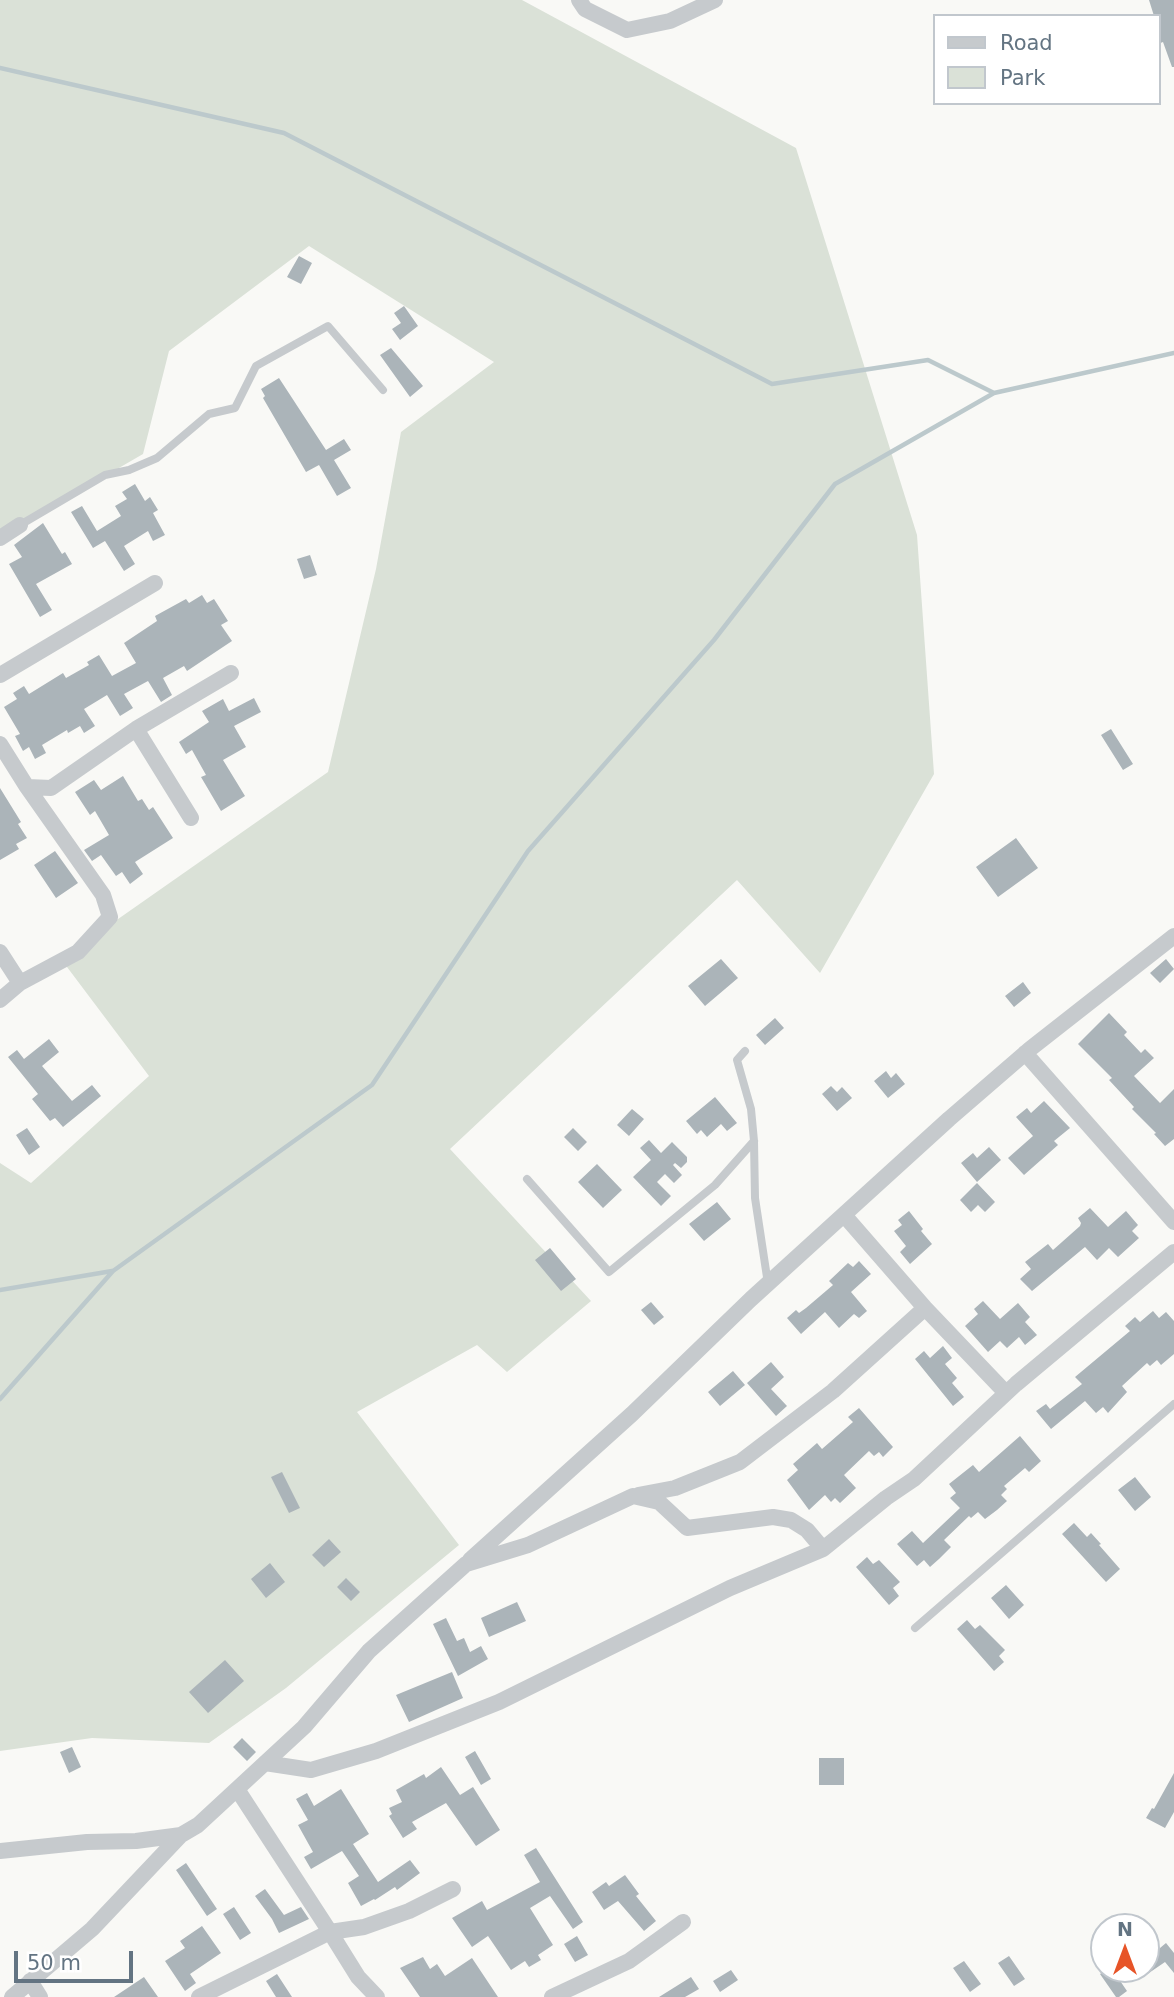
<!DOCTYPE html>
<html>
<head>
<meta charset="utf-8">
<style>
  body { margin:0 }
  #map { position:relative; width:1174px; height:1997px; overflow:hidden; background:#f9f9f6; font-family:"DejaVu Sans",sans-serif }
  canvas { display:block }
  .legend { position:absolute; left:933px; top:14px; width:228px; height:91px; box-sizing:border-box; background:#fff; border:2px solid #c1c7cd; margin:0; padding:9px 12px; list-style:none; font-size:21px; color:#637482 }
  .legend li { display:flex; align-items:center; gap:14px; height:35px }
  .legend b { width:35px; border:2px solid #c1c7cd }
  .north { position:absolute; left:1090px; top:1913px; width:70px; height:70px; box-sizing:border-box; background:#fff; border:2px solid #c1c7cd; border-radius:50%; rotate:0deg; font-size:19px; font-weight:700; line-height:28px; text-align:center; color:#637482 }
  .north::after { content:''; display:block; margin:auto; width:24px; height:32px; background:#e75428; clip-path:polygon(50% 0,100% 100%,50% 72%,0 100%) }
  .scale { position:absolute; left:14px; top:1951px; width:119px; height:32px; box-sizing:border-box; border:4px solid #637482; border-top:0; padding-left:9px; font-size:21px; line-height:24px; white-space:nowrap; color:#637482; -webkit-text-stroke:5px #fff; paint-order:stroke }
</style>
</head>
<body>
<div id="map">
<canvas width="1174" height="1997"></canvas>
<ul class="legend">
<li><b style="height:9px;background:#c6cacd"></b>Road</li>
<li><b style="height:19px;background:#dae1d7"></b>Park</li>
</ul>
<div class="north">N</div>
<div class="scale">50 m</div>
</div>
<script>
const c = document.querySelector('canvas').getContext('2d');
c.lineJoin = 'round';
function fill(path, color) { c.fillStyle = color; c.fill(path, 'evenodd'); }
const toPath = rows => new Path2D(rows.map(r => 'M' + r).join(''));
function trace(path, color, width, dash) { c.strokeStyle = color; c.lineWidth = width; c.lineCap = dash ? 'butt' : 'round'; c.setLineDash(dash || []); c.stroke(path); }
fill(toPath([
  [0,0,522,0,796,148,917,535,934,774,820,973,737,880,450,1149,591,1301,507,1372,477,1345,357,1412,459,1545,286,1688,209,1743,92,1738,0,1751,0,1163,31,1183,149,1076,61,959,328,772,376,569,401,432,494,362,309,246,169,351,143,454,0,537]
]), '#dae1d7');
trace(toPath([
  [0,68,284,133,772,384,928,360,994,393],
  [0,1290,112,1271],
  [0,1399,113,1271,372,1085,528,851,714,640,835,484,994,393,1174,353]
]), '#bcc9cc', 4.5);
fill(toPath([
  [1149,0,1174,0,1174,67,1172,67,1163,42,1158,44,1158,16,1154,16],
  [299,256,312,263,301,284,287,277],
  [404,306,418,326,400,340,392,329,401,323,394,313],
  [391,348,423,386,410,397,380,355],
  [279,378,326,450,344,439,351,450,334,460,351,488,337,496,319,465,306,472,263,398,265,396,261,389],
  [135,484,145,501,150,497,158,510,153,513,165,535,153,541,148,531,124,546,135,564,124,571,105,541,93,548,71,512,82,506,97,531,121,516,115,506,127,499,122,492],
  [43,523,62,554,65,552,72,564,36,584,52,610,40,617,9,564,22,557,14,545],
  [310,555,317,575,304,579,297,559],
  [202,595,207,603,214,599,228,621,221,625,232,641,187,671,184,666,163,678,172,695,161,702,148,681,124,694,133,708,120,716,107,695,84,709,95,726,84,733,80,726,68,733,67,730,42,745,46,753,35,759,29,747,23,751,15,736,20,734,4,707,17,699,13,693,24,686,29,694,63,673,66,678,89,665,87,662,99,655,112,676,136,663,124,643,157,621,155,616,186,599,189,603],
  [254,698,261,712,234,726,246,747,223,760,245,796,221,811,201,777,206,775,192,750,186,754,179,742,209,722,202,711,223,699,229,711],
  [1111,729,1133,764,1123,770,1101,735],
  [123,776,138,801,142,799,149,810,153,807,173,838,135,862,143,874,130,884,122,872,116,876,101,855,92,861,84,850,109,835,95,811,90,815,75,792,94,780,101,790],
  [0,788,21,822,18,824,27,838,16,844,19,849,0,860],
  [1016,838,1038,868,998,897,976,867],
  [55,851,78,883,56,898,34,865],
  [721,959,738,978,705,1006,688,986],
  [1166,959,1174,969,1160,983,1150,973],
  [1023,982,1031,993,1014,1007,1005,996],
  [1109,1013,1127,1032,1124,1035,1141,1053,1145,1049,1154,1058,1134,1076,1160,1103,1174,1089,1174,1139,1165,1146,1154,1134,1156,1133,1132,1109,1134,1107,1109,1080,1112,1078,1078,1044],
  [775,1018,784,1028,765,1045,756,1035],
  [49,1039,59,1052,42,1066,72,1101,92,1085,101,1096,63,1127,55,1118,50,1121,32,1099,38,1094,8,1057,17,1050,24,1059],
  [886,1071,891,1078,896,1073,905,1084,888,1098,874,1081],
  [831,1086,837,1092,842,1087,852,1098,837,1111,822,1094],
  [715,1097,737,1123,727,1131,721,1124,707,1137,701,1130,697,1134,686,1121],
  [1044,1101,1070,1128,1054,1141,1058,1145,1024,1175,1008,1158,1033,1136,1016,1117,1027,1108,1031,1113],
  [632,1109,644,1119,629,1136,617,1125],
  [27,1128,40,1147,29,1155,16,1135],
  [573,1128,587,1142,578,1151,564,1137],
  [649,1140,661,1153,672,1142,687,1157,687,1162,681,1168,675,1163,673,1165,682,1175,674,1183,665,1174,657,1182,671,1196,661,1206,633,1177,651,1160,640,1148],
  [989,1147,1001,1160,977,1182,961,1163,973,1153,977,1158],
  [597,1164,622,1190,603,1208,578,1182],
  [977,1183,995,1202,985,1212,978,1205,971,1212,960,1200],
  [717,1202,731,1219,704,1241,689,1224],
  [1090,1208,1108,1227,1126,1211,1138,1225,1132,1231,1139,1238,1118,1257,1109,1248,1097,1260,1085,1247,1032,1291,1020,1279,1031,1269,1025,1262,1048,1244,1053,1250,1080,1226,1081,1223,1078,1218],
  [909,1211,923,1229,921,1231,932,1244,910,1264,900,1252,906,1246,894,1231,902,1225,898,1220],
  [550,1248,576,1279,561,1291,535,1260],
  [859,1261,871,1274,851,1292,867,1311,859,1318,854,1314,839,1328,825,1312,801,1334,787,1318,796,1310,799,1313,806,1308,833,1285,829,1281,848,1263,853,1267],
  [983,1301,1000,1319,1018,1303,1030,1317,1025,1322,1037,1335,1025,1345,1019,1337,1007,1348,1000,1341,988,1352,965,1326,978,1314,974,1309],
  [651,1302,664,1317,654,1325,641,1310],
  [1153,1311,1159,1318,1166,1312,1174,1321,1174,1354,1161,1365,1157,1360,1150,1366,1147,1363,1122,1386,1127,1392,1108,1413,1103,1407,1096,1413,1085,1401,1051,1429,1036,1411,1046,1404,1050,1409,1082,1384,1075,1377,1130,1331,1125,1326,1135,1317,1140,1322],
  [943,1346,952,1358,945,1364,957,1378,952,1383,964,1397,953,1406,915,1359,924,1351,930,1358],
  [771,1362,784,1377,771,1389,787,1406,776,1416,747,1383],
  [733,1371,745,1385,720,1406,708,1392],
  [859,1408,893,1447,883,1457,879,1452,874,1456,869,1451,844,1475,856,1488,840,1503,835,1498,831,1502,825,1495,809,1510,787,1480,798,1470,793,1464,817,1443,822,1449,853,1422,848,1417],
  [1020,1436,1041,1461,1029,1472,1025,1468,1004,1486,1007,1489,1001,1495,1007,1501,997,1510,985,1519,978,1512,971,1518,969,1516,944,1540,951,1547,939,1559,930,1567,924,1560,917,1566,897,1544,912,1531,923,1543,960,1508,950,1498,956,1493,949,1484,973,1465,979,1472],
  [282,1472,300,1508,289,1513,271,1477],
  [1135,1477,1151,1497,1135,1511,1118,1490],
  [1074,1523,1087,1537,1091,1533,1101,1544,1099,1545,1120,1569,1106,1582,1062,1534],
  [329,1539,341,1552,324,1567,312,1555],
  [867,1557,873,1564,879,1560,900,1582,893,1588,899,1596,889,1605,856,1567],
  [270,1563,285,1582,266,1598,251,1579],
  [346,1578,360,1592,351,1601,337,1587],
  [1006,1585,1024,1605,1009,1619,991,1598],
  [517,1602,526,1621,489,1637,481,1618],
  [446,1618,457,1641,464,1638,470,1652,481,1646,488,1659,458,1676,433,1624],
  [967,1620,975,1629,980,1625,1005,1650,999,1656,1004,1662,994,1671,957,1629],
  [225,1660,244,1681,208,1713,189,1692],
  [452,1672,463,1698,409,1722,396,1695],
  [242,1738,256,1752,247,1761,233,1747],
  [72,1747,81,1767,69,1773,60,1752],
  [475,1751,491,1779,481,1785,465,1757],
  [819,1758,844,1758,844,1785,819,1785],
  [441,1767,460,1795,473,1787,500,1830,476,1846,446,1803,412,1822,417,1829,403,1838,389,1816,392,1814,389,1808,402,1802,396,1790,424,1774,426,1778],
  [1174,1773,1174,1812,1165,1828,1146,1818,1152,1808,1154,1809],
  [341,1789,369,1834,353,1844,378,1882,410,1860,420,1873,397,1890,395,1887,375,1900,374,1899,361,1906,348,1883,359,1876,342,1851,311,1869,304,1857,313,1852,298,1825,308,1820,296,1799,307,1793,314,1806],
  [536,1848,583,1922,573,1929,550,1896,530,1908,553,1945,538,1955,541,1960,529,1967,525,1961,511,1970,488,1936,472,1947,452,1918,482,1901,487,1910,540,1882,524,1855],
  [186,1863,217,1909,207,1916,176,1870],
  [625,1875,639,1894,636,1896,656,1921,644,1931,618,1901,604,1910,592,1892,606,1882,609,1886],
  [265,1889,284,1915,301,1907,309,1919,279,1933,272,1919,255,1896],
  [234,1907,251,1933,240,1940,223,1914],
  [202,1926,221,1953,190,1974,196,1983,185,1991,165,1961,185,1948,180,1941],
  [577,1936,588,1955,575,1962,564,1944],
  [1146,1942,1154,1953,1166,1943,1174,1953,1174,1973,1165,1962,1146,1975],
  [1009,1956,1025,1979,1014,1986,998,1963],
  [423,1957,430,1969,437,1964,445,1976,472,1958,498,1997,420,1997,400,1968],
  [964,1961,981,1984,970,1992,953,1968],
  [1108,1969,1112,1969,1127,1991,1119,1997,1116,1997,1100,1974],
  [731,1970,738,1980,720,1992,713,1981],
  [277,1974,292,1997,276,1997,266,1981],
  [144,1977,158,1997,114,1997],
  [691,1977,699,1989,685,1997,659,1997]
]), '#abb4b9');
trace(toPath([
  [20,525,105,475,129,470,157,458,209,414,235,408,256,366,328,326,383,390],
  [745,1051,737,1060,751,1109,754,1141,755,1198,768,1284],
  [527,1179,609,1272,715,1185,754,1141],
  [915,1628,1174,1404]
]), '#c6cacd', 8);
trace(toPath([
  [579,0,585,9,627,30,670,21,715,0],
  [0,538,20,525],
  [0,675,155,583],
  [136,729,191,818],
  [0,744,27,787,51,788,136,729,231,673],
  [0,952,20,983,0,1000],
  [20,983,78,952,110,917,103,895,27,787],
  [1025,1053,1174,1222],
  [844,1215,925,1308,1006,1393],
  [638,1495,675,1488,740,1462,833,1391,925,1308],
  [470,1560,632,1414,751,1299,949,1119,1030,1049,1174,936],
  [265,1763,311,1770,376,1751,499,1702,730,1588,823,1549],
  [237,1789,330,1932,364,1927,409,1911,453,1889],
  [0,1851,87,1842,136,1841,181,1835],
  [30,1981,40,1997],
  [12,1997,92,1929,181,1835,198,1825,304,1727,369,1651,466,1564,528,1545,633,1496,659,1502,687,1528,773,1517,791,1520,807,1530,823,1549,886,1498,914,1479,1016,1384,1174,1252],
  [199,1997,330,1932,358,1977,377,1997],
  [552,1997,629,1961,683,1922]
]), '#c6cacd', 16);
</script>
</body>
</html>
